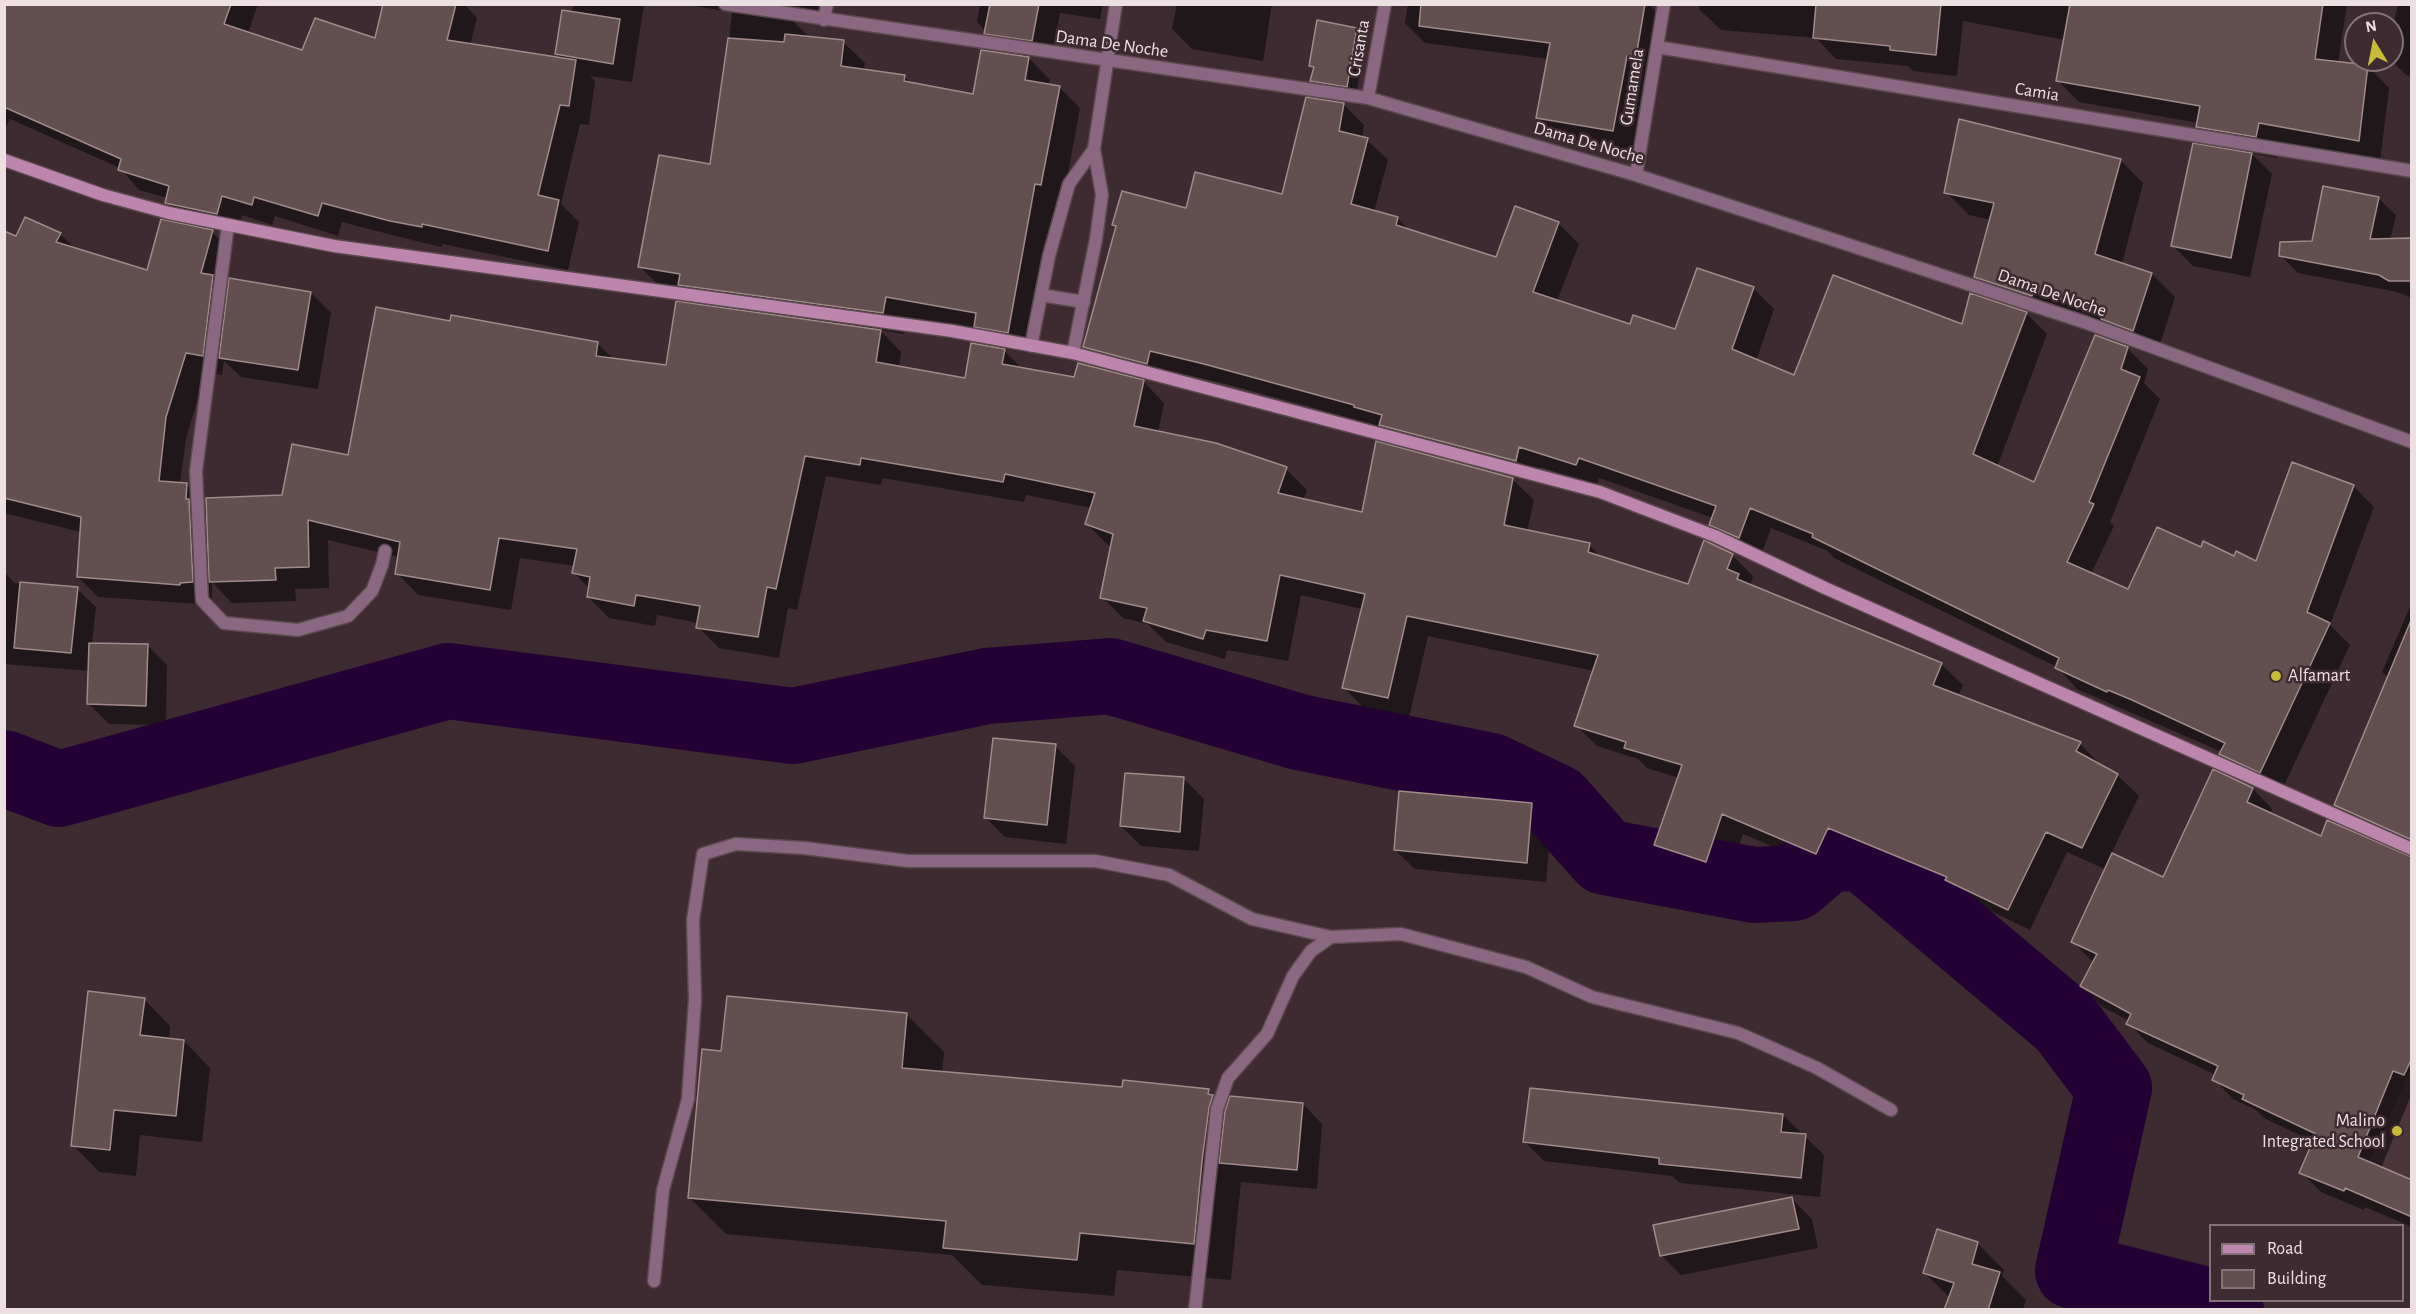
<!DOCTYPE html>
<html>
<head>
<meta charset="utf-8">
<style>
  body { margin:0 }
  #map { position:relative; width:2416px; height:1314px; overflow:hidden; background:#3d2b31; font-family:"Alegreya Sans",sans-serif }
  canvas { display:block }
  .frame { position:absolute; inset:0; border:6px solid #ece0e3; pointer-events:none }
  .legend { position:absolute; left:2209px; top:1224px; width:195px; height:78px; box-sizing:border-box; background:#3d2b31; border:2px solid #837378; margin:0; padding:8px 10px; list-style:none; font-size:18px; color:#ece0e3 }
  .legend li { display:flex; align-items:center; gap:12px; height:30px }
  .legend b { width:30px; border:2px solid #837378 }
  .north { position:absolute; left:2344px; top:12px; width:60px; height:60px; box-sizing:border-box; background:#3d2b31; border:2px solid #837378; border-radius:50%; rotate:350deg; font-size:16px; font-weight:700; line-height:24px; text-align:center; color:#ece0e3 }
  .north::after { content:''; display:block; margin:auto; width:21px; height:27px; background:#c7bb3c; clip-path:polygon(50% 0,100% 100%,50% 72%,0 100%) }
</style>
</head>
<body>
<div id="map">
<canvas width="2416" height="1314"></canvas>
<div class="frame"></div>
<ul class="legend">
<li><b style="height:8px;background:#bd86af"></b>Road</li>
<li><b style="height:16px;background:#634f4f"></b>Building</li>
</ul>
<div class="north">N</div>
</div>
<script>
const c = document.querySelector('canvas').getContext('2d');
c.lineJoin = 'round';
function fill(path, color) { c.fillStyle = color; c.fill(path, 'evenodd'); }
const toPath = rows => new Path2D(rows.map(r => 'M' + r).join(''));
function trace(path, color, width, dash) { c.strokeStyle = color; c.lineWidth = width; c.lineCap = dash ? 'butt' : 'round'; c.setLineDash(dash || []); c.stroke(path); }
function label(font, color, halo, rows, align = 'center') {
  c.font = font + ' "Alegreya Sans",sans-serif'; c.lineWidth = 5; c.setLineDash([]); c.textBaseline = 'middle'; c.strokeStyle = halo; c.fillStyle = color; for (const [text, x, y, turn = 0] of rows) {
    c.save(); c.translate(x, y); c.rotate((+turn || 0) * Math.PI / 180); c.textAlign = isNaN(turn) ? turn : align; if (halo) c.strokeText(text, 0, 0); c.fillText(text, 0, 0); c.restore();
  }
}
fill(toPath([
  [2411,1069,2411,1218,2355,1193]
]), '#4c343b');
fill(toPath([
  [4,4,258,4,248,33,305,53,376,40,385,4,464,4,477,18,470,45,561,59,556,54,574,4,644,4,632,82,590,76,595,81,589,125,580,124,561,204,579,222,568,270,442,244,442,247,412,240,342,222,338,236,275,216,272,225,242,215,237,233,208,228,232,252,223,287,229,293,311,293,331,313,318,389,241,377,224,361,222,375,206,372,186,438,180,484,187,485,207,505,283,497,349,456,451,323,597,343,614,360,668,367,702,306,688,292,661,287,639,266,712,166,726,69,732,12,682,4,820,4,818,25,793,21,810,38,843,42,865,63,864,71,904,76,912,84,974,96,1008,55,977,22,980,4,1103,4,1100,19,1060,13,1051,59,1026,55,1050,80,1049,85,1059,87,1080,108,1062,206,1056,204,1029,353,1002,348,1022,369,1076,378,1143,381,1164,403,1158,432,1286,469,1307,490,1303,500,1363,513,1512,479,1534,500,1527,532,1589,545,1602,558,1689,585,1732,555,1753,576,1750,585,1941,664,1963,685,1958,697,2080,744,2101,765,2117,775,2139,796,2111,854,2164,879,2253,789,2272,809,2270,814,2321,838,2412,858,2412,1093,2381,1168,2412,1181,2412,1227,2365,1207,2364,1210,2321,1192,2301,1172,2314,1142,2264,1118,2256,1110,2233,1099,2214,1079,2216,1075,2148,1043,2128,1023,2129,1021,2101,1006,2082,986,2093,962,2073,942,2107,870,2067,852,2030,930,1968,900,1963,896,1849,848,1838,874,1743,834,1727,882,1677,866,1656,844,1679,778,1647,768,1638,759,1597,746,1576,725,1594,671,1428,636,1409,718,1365,709,1344,688,1362,609,1301,595,1288,661,1227,650,1225,659,1166,642,1148,624,1123,618,1102,597,1112,546,1108,545,1087,524,1092,508,1026,495,1024,502,882,478,881,485,826,476,797,610,788,608,779,658,719,648,698,627,699,623,657,615,655,626,609,618,588,597,590,589,574,573,575,566,520,558,511,610,418,595,397,573,399,557,328,540,329,588,295,589,296,601,232,603,212,582,212,602,200,602,200,604,98,597,78,577,81,532,4,513,4,233,17,238,60,234,76,250,148,272,196,226,187,223,166,203,168,198,139,190,120,168,10,119,4,131],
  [907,317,980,331,999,349,966,380,899,368,901,352,880,330,904,334],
  [1177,4,1272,4,1263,61,1192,49,1172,29],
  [1408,4,1649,4,1664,20,1656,76,1646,74,1633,150,1557,137,1538,117,1549,59,1425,43,1405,23],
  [1700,4,2347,4,2338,63,2368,66,2389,88,2380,162,2280,144,2277,158,2251,153,2272,174,2250,277,2193,266,2173,246,2220,149,2198,127,2198,123,2079,102,2057,80,2065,40,1963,21,1957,76,1913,71,1908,66,1836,59,1816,38,1721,30,1699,9],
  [2398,4,2412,4,2412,76,2406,75,2391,60,2392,31],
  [1356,29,1366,39,1356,96,1322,90,1312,81,1315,70,1310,65],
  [1343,104,1364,125,1362,138,1367,140,1388,160,1374,212,1397,218,1410,231,1497,259,1558,223,1579,244,1557,301,1631,326,1676,331,1698,270,1754,289,1774,309,1756,361,1795,377,1963,326,2026,313,2047,334,1997,467,2035,484,2127,348,2148,369,2144,383,2160,399,2110,522,2114,526,2091,574,2128,591,2201,549,2256,563,2353,486,2374,507,2330,625,2350,645,2281,792,2242,775,2221,754,2222,752,2077,689,2057,667,1834,558,1828,551,1771,528,1760,558,1732,545,1711,525,1713,518,1599,478,1597,485,1540,467,1537,481,1376,427,1372,424,1226,384,1171,371,1168,384,1105,367,1084,347,1187,210,1283,196],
  [2120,160,2143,183,2122,264,2152,274,2175,297,2157,354,2113,329,1999,300,1976,277,1991,220,1969,215,1946,192],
  [2378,198,2396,215,2390,240,2412,239,2412,298,2397,292,2298,273,2281,256,2313,243],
  [4,571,14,583,77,589,96,607,92,644,147,645,167,665,166,725,109,724,89,704,90,671,4,664],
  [2412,602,2412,850,2356,825,2336,805,2373,718,2371,716,2388,677,2382,672],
  [1055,746,1075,766,1066,844,1005,837,985,817],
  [1184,779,1204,799,1199,851,1141,846,1121,826],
  [1531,804,1551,824,1546,882,1415,869,1395,850],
  [144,999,170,1026,169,1040,184,1041,210,1068,202,1142,140,1135,136,1176,99,1172,73,1145],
  [906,1014,944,1052,942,1073,1123,1089,1208,1090,1227,1109,1303,1104,1322,1124,1317,1189,1241,1182,1231,1280,1117,1270,1114,1296,982,1285,952,1255,726,1234,689,1197,723,1053],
  [1783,1115,1824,1155,1820,1197,1680,1183,1672,1176,1544,1161,1525,1142],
  [1792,1199,1812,1219,1818,1248,1681,1275,1661,1255],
  [1977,1243,2004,1270,2002,1276,2026,1300,2023,1310,1946,1310,1950,1298,1925,1273]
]), '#0007');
trace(toPath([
  [4,768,59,789,448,681,793,726,987,686,1110,676,1299,732,1491,771,1556,802,1605,857,1754,885,1794,883,1829,853,1864,854,2065,1023,2114,1088,2073,1271,2226,1310]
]), '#250034', 76);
const building = toPath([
  [4,4,231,4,224,24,302,50,315,18,375,38,383,4,456,4,447,40,576,60,569,106,560,105,538,195,559,200,548,251,422,224,422,227,390,221,322,203,318,216,254,197,252,205,222,196,217,214,165,203,169,186,118,170,121,159,4,107,4,4],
  [990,4,1039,4,1032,41,984,34,990,4],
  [1421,4,1645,4,1636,57,1627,56,1613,131,1536,118,1550,43,1419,26,1421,4],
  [1816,4,1941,4,1936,55,1890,50,1890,46,1813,38,1816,4],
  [2070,4,2323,4,2315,59,2368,65,2359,141,2259,123,2256,137,2196,127,2200,106,2056,81,2070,4],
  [562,10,620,19,613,64,555,54,562,10],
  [1317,20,1357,28,1347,87,1310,81,1314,67,1309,66,1317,20],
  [785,34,844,40,841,66,905,75,904,81,973,94,981,50,1029,57,1025,80,1060,86,1041,185,1035,184,1008,333,974,327,976,313,886,297,883,313,678,285,680,274,638,267,659,155,710,164,728,38,784,42,785,34],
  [1306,97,1344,103,1339,131,1368,138,1351,204,1398,217,1396,225,1496,257,1515,206,1559,222,1533,292,1630,324,1633,315,1675,329,1697,268,1754,287,1732,349,1794,375,1833,275,1962,324,1970,293,2027,312,1973,454,2034,482,2095,335,2128,347,2121,369,2140,377,2089,502,2094,504,2067,562,2128,589,2157,527,2201,547,2203,541,2234,556,2236,551,2256,561,2292,462,2354,485,2307,612,2330,623,2260,773,2219,754,2225,743,2132,700,2108,690,2107,692,2055,668,2059,658,1812,537,1813,534,1750,508,1739,538,1709,525,1716,506,1579,458,1576,465,1519,447,1516,461,1379,425,1382,415,1354,407,1354,405,1204,364,1150,351,1147,364,1083,347,1116,226,1112,225,1122,191,1186,208,1195,172,1282,194,1306,97],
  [1959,119,2121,159,2095,254,2152,273,2133,331,2101,319,2105,311,2034,292,2032,296,1974,277,1994,203,1944,193,1959,119],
  [2193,143,2252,153,2231,258,2171,246,2193,143],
  [2323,186,2379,197,2370,239,2412,238,2412,281,2389,281,2379,275,2279,256,2280,242,2312,241,2323,186],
  [25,217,61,233,56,242,147,270,161,219,213,230,201,273,213,275,203,356,186,353,166,417,159,481,187,483,186,499,189,499,193,582,180,583,180,585,77,577,81,517,4,498,4,231,16,236,25,217],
  [229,278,311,292,298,370,219,358,229,278],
  [676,301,881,330,876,362,965,378,971,343,1005,349,1002,364,1074,377,1078,363,1144,380,1134,426,1216,443,1287,467,1278,493,1362,512,1376,441,1513,478,1504,525,1590,543,1588,552,1688,584,1704,540,1712,544,1733,554,1727,569,1739,574,1737,579,1942,663,1933,685,2081,742,2076,751,2118,774,2082,848,2046,832,2008,910,1945,880,1947,877,1828,828,1816,854,1722,814,1706,862,1654,845,1682,765,1624,748,1626,742,1574,726,1598,655,1407,616,1388,698,1342,688,1365,594,1280,575,1267,641,1206,630,1203,639,1143,621,1147,608,1100,598,1113,534,1085,524,1095,493,1005,474,1003,482,861,458,860,465,805,456,776,589,767,587,758,637,696,628,700,606,636,595,634,606,587,597,590,577,572,573,577,549,499,538,490,590,395,574,400,542,308,520,309,567,275,568,276,580,209,582,206,498,282,495,292,444,348,455,376,307,450,321,451,315,598,342,596,356,666,365,676,301],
  [20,582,78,587,71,653,14,648,20,582],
  [2412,618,2412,840,2334,805,2412,618],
  [89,643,148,644,146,706,87,704,89,643],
  [993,738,1056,744,1047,825,984,818,993,738],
  [2213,769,2253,788,2247,802,2321,836,2327,820,2412,857,2412,1058,2404,1075,2393,1071,2358,1157,2412,1180,2412,1217,2345,1188,2344,1191,2299,1173,2316,1134,2242,1099,2244,1095,2212,1080,2218,1066,2126,1024,2131,1014,2080,986,2097,954,2071,942,2112,853,2163,877,2213,769],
  [1125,773,1184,777,1180,832,1120,826,1125,773],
  [1399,791,1532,803,1527,863,1394,850,1399,791],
  [88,991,145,998,140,1035,184,1040,176,1116,114,1110,110,1150,71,1146,88,991],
  [727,996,907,1013,902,1068,1122,1087,1123,1080,1209,1089,1208,1094,1213,1095,1209,1108,1202,1161,1194,1244,1080,1233,1077,1260,943,1248,946,1221,688,1198,702,1049,721,1051,727,996],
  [1530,1088,1783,1114,1781,1132,1806,1134,1801,1178,1659,1164,1659,1158,1523,1142,1530,1088],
  [1230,1096,1303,1103,1297,1170,1219,1163,1225,1111,1230,1096],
  [1792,1197,1799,1229,1660,1256,1653,1225,1792,1197],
  [1937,1229,1978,1242,1972,1264,2000,1272,1988,1310,1944,1310,1954,1283,1923,1273,1937,1229]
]);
fill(building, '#634f4f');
trace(building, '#a18a8a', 1.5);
const lane = toPath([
  [654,1281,663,1190,688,1099,695,1000,693,920,703,854,736,844,804,848,908,861,1095,861,1169,875,1252,919,1331,937,1401,934,1526,967,1592,997,1738,1033,1817,1068,1891,1110],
  [1195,1310,1217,1109,1228,1078,1267,1034,1293,976,1311,951,1331,937]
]);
const street = toPath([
  [725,4,1368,98,1636,175,2087,323,2412,442],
  [824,20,827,4],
  [1657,47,2412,171],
  [1368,98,1385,4],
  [1636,175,1664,4],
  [228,225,196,471,202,600,224,623,298,630,348,616,372,591,382,565,385,551],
  [1041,295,1084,302],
  [1031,346,1049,256,1069,184,1094,149],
  [1073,353,1096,239,1102,195,1094,149,1116,4]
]);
const secondary = toPath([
  [4,160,103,195,169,213,334,246,952,331,1073,353,1600,492,1715,536,1825,588,2412,849]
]);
trace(lane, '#59484d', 15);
trace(street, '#59484d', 15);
trace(secondary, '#59484d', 15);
trace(lane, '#8b6882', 12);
trace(street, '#8b6882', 12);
trace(secondary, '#bd86af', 12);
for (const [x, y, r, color] of [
  [2276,676,6,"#c7bb3c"],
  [2397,1131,6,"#c7bb3c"]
]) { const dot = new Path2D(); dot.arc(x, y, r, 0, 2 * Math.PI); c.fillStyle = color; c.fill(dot); trace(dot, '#3d2b31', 2); }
label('18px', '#ece0e3', '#3d2b31', [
  ["Dama De Noche",1112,44,8],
  ["Crisanta",1359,48,-80],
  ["Gumamela",1632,87,-81],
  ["Camia",2037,92,9],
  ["Dama De Noche",1589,143,16],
  ["Dama De Noche",2052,293,19]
]);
label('18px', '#ece0e3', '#3d2b31', [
  ["Alfamart",2288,676],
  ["Malino",2385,1121,"right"],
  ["Integrated School",2385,1142,"right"]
], 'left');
</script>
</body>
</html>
